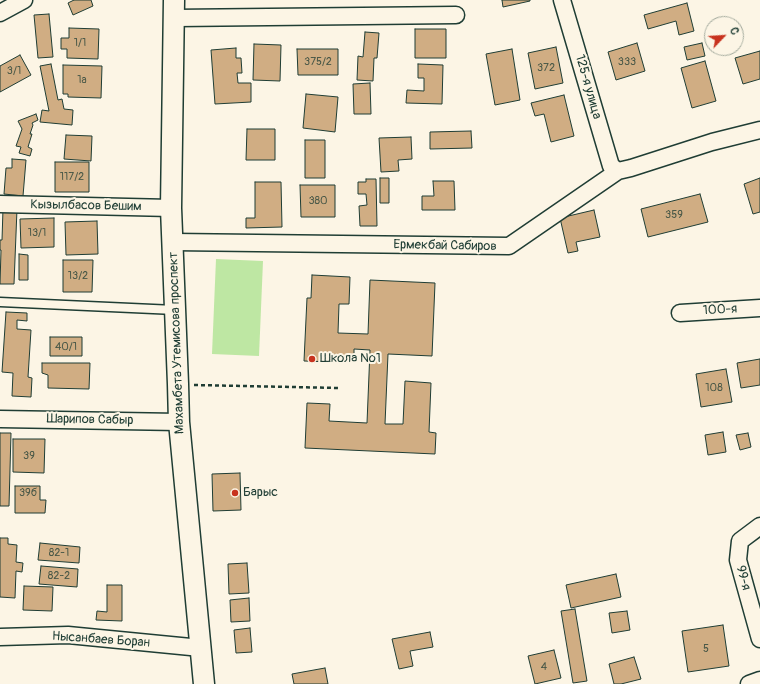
<!DOCTYPE html>
<html>
<head>
<meta charset="utf-8">
<style>
  body { margin:0 }
  #map { position:relative; width:760px; height:684px; overflow:hidden; background:#fcf5e5; font-family:Pangolin,sans-serif }
  canvas { display:block }
  .north { position:absolute; left:704px; top:16px; width:40px; height:40px; box-sizing:border-box; background:#fcf5e5; border:1px solid #a4ab9e; border-radius:50%; rotate:65deg; font-size:11px; font-weight:700; line-height:16px; text-align:center; color:#1f3d34 }
  .north::after { content:''; display:block; margin:auto; width:14px; height:18px; background:#c8321e; clip-path:polygon(50% 0,100% 100%,50% 72%,0 100%) }
</style>
</head>
<body>
<div id="map">
<canvas width="760" height="684"></canvas>
<div class="north">С</div>
</div>
<script>
const c = document.querySelector('canvas').getContext('2d');
c.lineJoin = 'round';
function fill(path, color) { c.fillStyle = color; c.fill(path, 'evenodd'); }
const toPath = rows => new Path2D(rows.map(r => 'M' + r).join(''));
function trace(path, color, width, dash) { c.strokeStyle = color; c.lineWidth = width; c.lineCap = dash ? 'butt' : 'round'; c.setLineDash(dash || []); c.stroke(path); }
function label(font, color, halo, rows, align = 'center') {
  c.font = font + ' Pangolin,sans-serif'; c.lineWidth = 4; c.setLineDash([]); c.textBaseline = 'middle'; c.strokeStyle = halo; c.fillStyle = color; for (const [text, x, y, turn = 0] of rows) {
    c.save(); c.translate(x, y); c.rotate((+turn || 0) * Math.PI / 180); c.textAlign = isNaN(turn) ? turn : align; if (halo) c.strokeText(text, 0, 0); c.fillText(text, 0, 0); c.restore();
  }
}
fill(toPath([
  [216,259,263,261,259,356,212,354]
]), '#bee7a3');
const building = toPath([
  [74,0,91,0,93,6,73,15,68,3,74,0],
  [502,0,530,0,530,1,503,7,502,0],
  [687,3,694,31,679,35,676,21,648,29,644,15,687,3],
  [49,14,53,57,38,58,34,15,49,14],
  [69,28,99,29,98,59,67,58,67,49,61,49,61,38,69,38,69,28],
  [415,29,446,29,446,58,415,58,415,29],
  [365,32,379,33,377,58,374,58,373,81,357,80,358,56,363,57,365,32],
  [637,43,645,71,616,80,608,52,637,43],
  [702,43,705,56,687,60,684,47,702,43],
  [254,44,281,45,280,81,253,80,254,44],
  [556,47,563,83,535,89,528,53,556,47],
  [236,48,236,58,241,58,242,73,237,73,238,83,251,83,251,102,215,104,211,50,236,48],
  [297,49,338,49,338,75,298,75,297,49],
  [512,49,520,100,495,105,486,54,512,49],
  [760,51,760,79,743,84,735,58,760,51],
  [20,55,31,75,0,92,0,66,20,55],
  [705,61,716,101,692,108,681,68,705,61],
  [51,64,58,100,62,99,64,109,73,110,72,125,40,122,42,110,49,111,40,66,51,64],
  [418,64,443,65,442,104,406,103,407,90,424,91,424,78,418,78,418,64],
  [63,65,102,66,101,98,68,97,68,94,63,94,63,65],
  [370,83,371,114,354,114,353,84,370,83],
  [306,94,338,97,335,132,303,128,306,94],
  [564,95,574,136,551,142,544,114,535,116,531,103,564,95],
  [36,114,38,120,32,123,33,125,30,134,32,134,28,147,32,149,30,156,19,153,21,147,16,146,22,129,18,121,36,114],
  [247,129,275,129,275,160,246,160,247,129],
  [471,131,472,148,430,149,430,132,471,131],
  [66,135,92,136,91,161,64,159,66,135],
  [411,137,412,159,398,160,399,171,381,172,379,138,411,137],
  [305,140,325,140,325,178,305,178,305,140],
  [12,159,26,160,23,196,4,194,6,168,12,168,12,159],
  [55,162,89,162,89,192,55,192,55,162],
  [380,178,389,178,389,203,380,203,380,178],
  [760,178,760,212,753,214,744,184,760,178],
  [366,179,376,179,377,226,360,226,359,206,367,205,366,194,358,194,358,182,366,182,366,179],
  [433,181,454,181,455,210,422,210,422,196,434,196,433,181],
  [255,182,281,182,282,227,246,228,246,218,255,218,255,182],
  [300,185,335,185,335,217,301,217,300,185],
  [700,194,708,222,648,237,641,209,700,194],
  [3,209,17,209,14,284,0,284,1,250,0,250,0,240,2,240,3,209],
  [594,210,600,237,576,242,578,251,568,253,560,218,594,210],
  [54,218,54,247,21,248,20,219,54,218],
  [97,221,98,254,66,255,65,222,97,221],
  [19,254,28,255,28,280,19,280,19,254],
  [63,260,93,260,92,292,63,292,63,260],
  [312,275,350,277,349,304,339,304,338,333,368,334,370,280,435,283,432,356,388,354,385,424,403,424,405,381,431,383,429,432,436,433,435,454,305,448,307,403,330,404,329,421,367,423,370,350,354,349,354,356,334,355,334,362,304,361,307,298,311,298,312,275],
  [6,312,27,313,27,321,17,320,17,329,31,330,28,377,32,378,31,397,12,396,13,373,2,372,6,312],
  [50,337,82,337,82,356,50,356,50,337],
  [760,359,760,385,741,388,737,363,760,359],
  [42,363,90,363,89,389,48,388,48,375,42,373,42,363],
  [726,369,732,402,701,407,696,374,726,369],
  [723,432,726,452,708,455,705,435,723,432],
  [0,433,11,433,9,506,0,506,0,433],
  [748,433,751,447,740,450,736,435,748,433],
  [13,439,45,439,44,473,13,472,13,439],
  [240,473,241,510,213,511,212,474,240,473],
  [15,486,40,486,40,500,46,500,45,513,15,513,15,486],
  [0,538,8,538,8,544,17,545,16,562,23,563,22,572,16,571,15,598,0,597,0,538],
  [40,543,80,547,79,563,38,560,40,543],
  [247,563,249,593,229,594,228,564,247,563],
  [41,566,78,569,77,587,39,584,41,566],
  [616,574,621,597,571,608,566,585,616,574],
  [107,585,122,585,122,621,96,620,97,611,107,612,107,585],
  [24,586,53,587,52,611,23,610,24,586],
  [249,598,250,621,231,622,230,600,249,598],
  [575,609,587,681,573,683,561,611,575,609],
  [627,611,630,630,612,633,609,613,627,611],
  [723,625,729,666,688,672,682,631,723,625],
  [250,628,252,652,236,653,234,630,250,628],
  [430,632,433,647,410,651,413,666,399,669,392,639,430,632],
  [554,650,561,678,535,684,528,656,554,650],
  [634,657,641,679,621,684,614,684,609,664,634,657],
  [325,668,328,684,294,684,292,674,325,668]
]);
fill(building, '#d0ad83');
trace(building, '#1f3d34', 1);
const service = toPath([
  [0,302,175,310]
]);
const minor = toPath([
  [562,0,611,166,618,171],
  [0,13,24,0],
  [175,18,456,15],
  [0,204,171,208],
  [173,242,509,246,618,171,631,168,712,142,760,130],
  [680,313,760,308],
  [0,419,179,422],
  [760,526,740,541,738,560,760,639],
  [0,637,68,635,201,648],
  [749,684,760,680]
]);
const tertiary = toPath([
  [174,0,171,208,178,384,179,422,204,684]
]);
trace(service, '#1f3d34', 11);
trace(minor, '#1f3d34', 19);
trace(tertiary, '#1f3d34', 23);
trace(toPath([
  [194,385,340,388]
]), '#1f3d34', 2.5, [4, 3]);
trace(service, '#fcf5e5', 8);
trace(minor, '#fcf5e5', 16);
trace(tertiary, '#fcf5e5', 20);
for (const [x, y, r, color] of [
  [312,359,4,"#c8321e"],
  [235,493,4,"#c8321e"]
]) { const dot = new Path2D(); dot.arc(x, y, r, 0, 2 * Math.PI); c.fillStyle = color; c.fill(dot); trace(dot, '#fcf5e5', 1.5); }
label('11px', '#4b5948', null, [
  ["1/1",80,43],
  ["375/2",318,62],
  ["333",627,62],
  ["372",546,68],
  ["3/1",14,71],
  ["1а",82,80],
  ["117/2",72,177],
  ["380",318,201],
  ["359",674,215],
  ["13/1",37,233],
  ["13/2",78,276],
  ["40/1",66,347],
  ["108",714,388],
  ["39",29,456],
  ["39б",28,493],
  ["82-1",59,553],
  ["82-2",59,576],
  ["5",706,649],
  ["4",544,667]
]);
label('13px', '#1f3d34', '#fcf5e5', [
  ["125-я улица",588,87,74],
  ["Кызылбасов Бешим",86,206,1],
  ["Ермекбай Сабиров",445,246,1],
  ["100-я",720,310,-3],
  ["Махамбета Утемисова проспект",177,343,-92],
  ["Шарипов Сабыр",90,420,1],
  ["99-я",743,578,75],
  ["Нысанбаев Боран",101,640,4]
]);
label('13px', '#1f3d34', '#fcf5e5', [
  ["Школа №1",320,359],
  ["Барыс",243,493]
], 'left');
</script>
</body>
</html>
